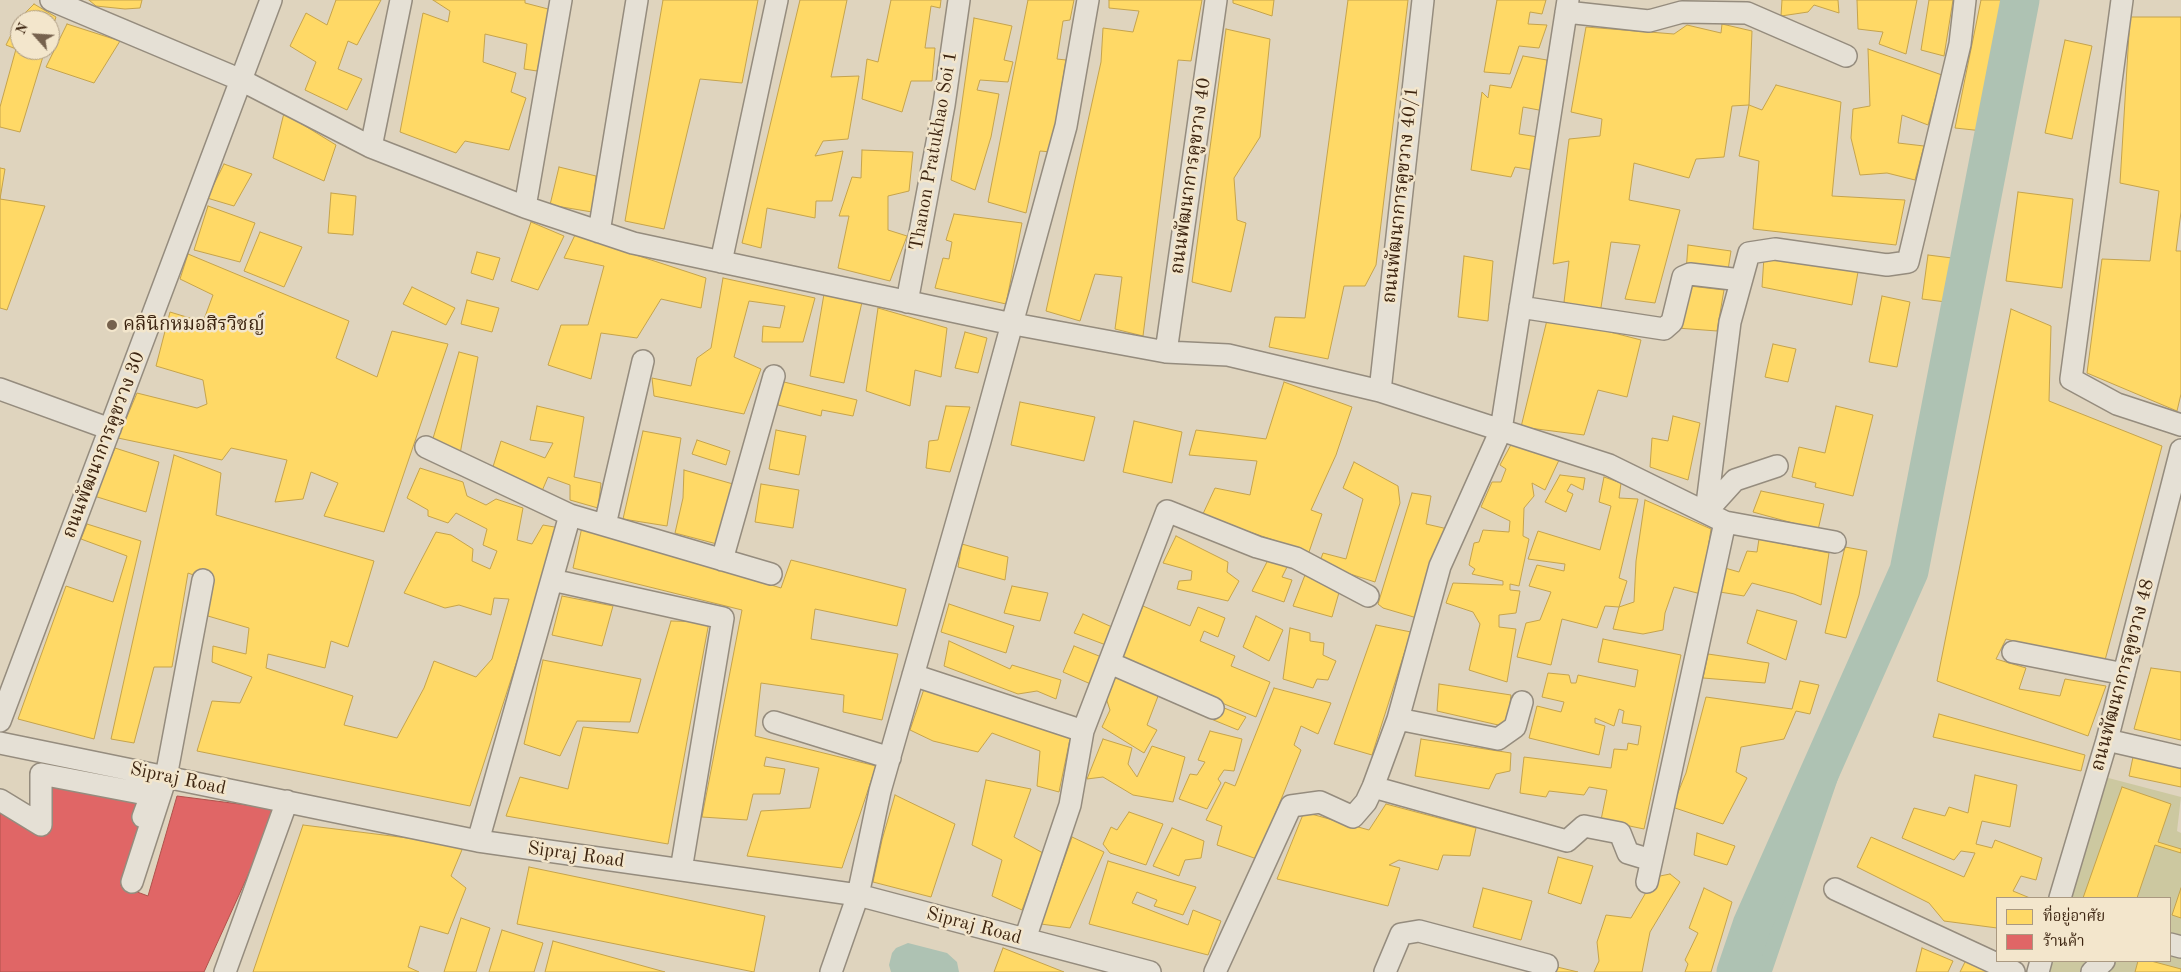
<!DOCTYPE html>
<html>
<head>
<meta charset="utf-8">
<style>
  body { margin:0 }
  #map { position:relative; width:2181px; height:972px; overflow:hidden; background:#dfd4be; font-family:"Old Standard TT","Noto Serif Thai",serif }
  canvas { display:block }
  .legend { position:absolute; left:1996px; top:897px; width:175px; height:65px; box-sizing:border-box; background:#f3e6cc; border:1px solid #aa9981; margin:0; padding:6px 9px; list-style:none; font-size:15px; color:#3d2511 }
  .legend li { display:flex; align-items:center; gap:10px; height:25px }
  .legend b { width:25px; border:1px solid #aa9981 }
  .north { position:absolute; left:10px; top:10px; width:50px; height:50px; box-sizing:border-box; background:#f3e6cc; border:1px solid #aa9981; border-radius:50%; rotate:296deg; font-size:14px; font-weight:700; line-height:20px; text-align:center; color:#3d2511 }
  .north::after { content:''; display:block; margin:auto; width:18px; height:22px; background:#76624e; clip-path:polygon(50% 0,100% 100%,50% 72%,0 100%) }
</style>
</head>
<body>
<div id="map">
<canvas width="2181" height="972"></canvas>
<ul class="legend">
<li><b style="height:14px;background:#ffd966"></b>ที่อยู่อาศัย</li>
<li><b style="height:14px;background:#e06666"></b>ร้านค้า</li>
</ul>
<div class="north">N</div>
</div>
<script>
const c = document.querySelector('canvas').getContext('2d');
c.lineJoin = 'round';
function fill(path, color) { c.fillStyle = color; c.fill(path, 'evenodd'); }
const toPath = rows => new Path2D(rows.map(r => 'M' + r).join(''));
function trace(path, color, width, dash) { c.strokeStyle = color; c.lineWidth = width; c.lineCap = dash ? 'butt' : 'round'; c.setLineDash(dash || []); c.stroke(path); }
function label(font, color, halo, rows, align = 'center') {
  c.font = font + ' "Old Standard TT","Noto Serif Thai",serif'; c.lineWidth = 5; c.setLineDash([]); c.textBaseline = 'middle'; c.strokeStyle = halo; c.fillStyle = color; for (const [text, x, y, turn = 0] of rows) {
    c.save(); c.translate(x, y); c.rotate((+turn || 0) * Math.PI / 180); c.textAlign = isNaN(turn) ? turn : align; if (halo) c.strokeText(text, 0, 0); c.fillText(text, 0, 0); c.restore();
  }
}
fill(toPath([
  [2097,775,2181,797,2177,831,2181,833,2181,972,2038,972,2041,961,2170,961,2170,898,2060,898]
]), '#ccc8a0');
fill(toPath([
  [1909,571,1772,972,1734,972,1752,925],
  [908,943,947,953,957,962,959,972,891,972,889,965,892,953,896,948]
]), '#aec2b3');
const homes = toPath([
  [89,0,142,0,140,8,125,9,96,6,89,0],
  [336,0,381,0,357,45,348,41,338,69,362,79,347,110,305,90,316,62,290,46,306,13,327,25,336,0],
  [433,0,525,0,525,3,552,10,537,71,524,69,527,44,485,34,483,62,516,73,511,92,526,98,509,150,465,141,456,153,400,132,423,13,448,22,450,11,433,0],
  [663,0,758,0,742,83,700,79,664,229,625,221,663,0],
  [800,0,847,0,831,77,859,76,848,139,823,141,815,156,843,151,832,201,816,201,815,218,767,208,761,248,742,243,800,0],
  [891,0,941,0,940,8,931,6,925,48,935,48,932,81,911,81,902,112,862,99,867,59,878,62,891,0],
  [1028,0,1074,0,1070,20,1063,21,1057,59,1066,60,1051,152,1040,151,1026,213,988,202,1028,0],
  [1109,0,1202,0,1191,61,1178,60,1143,336,1115,329,1122,277,1095,274,1080,321,1046,311,1101,62,1103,28,1133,32,1139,11,1109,8,1109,0],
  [1233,0,1274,0,1272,16,1233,3,1233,0],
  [1348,0,1408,0,1376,265,1365,286,1344,286,1328,359,1269,347,1275,317,1305,318,1348,0],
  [1497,0,1546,0,1542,14,1530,12,1528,24,1547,25,1539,48,1519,46,1510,74,1484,72,1497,0],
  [1782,0,1838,0,1839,13,1814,5,1808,12,1781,16,1782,0],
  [1857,0,1917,0,1906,54,1879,44,1883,32,1858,29,1857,0],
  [1929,0,1953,0,1944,56,1921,50,1929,0],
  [1981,0,2005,0,1983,131,1955,128,1981,0],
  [34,4,56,17,50,35,50,20,20,20,20,50,45,50,20,132,0,127,0,107,16,49,6,45,19,19,34,4],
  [2130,17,2181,17,2181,212,2176,251,2181,251,2181,394,2177,411,2087,373,2102,259,2150,261,2159,191,2120,183,2130,17],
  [974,18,1012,26,1004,60,1013,62,1008,82,980,80,977,90,999,94,991,137,975,190,951,180,974,18],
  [67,24,120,41,94,83,46,67,67,24],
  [1722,24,1752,31,1749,105,1732,106,1724,157,1696,159,1689,178,1634,163,1629,200,1680,210,1655,303,1625,299,1640,245,1611,242,1600,314,1564,302,1569,261,1553,264,1569,139,1600,136,1602,119,1571,112,1586,27,1674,34,1687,25,1721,33,1722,24],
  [1226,29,1270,39,1260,137,1234,178,1237,220,1246,223,1231,292,1192,282,1226,29],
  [2065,40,2092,46,2072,139,2045,133,2065,40],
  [1868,49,1942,75,1928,125,1902,115,1898,143,1924,146,1915,180,1887,173,1860,175,1851,138,1853,109,1870,106,1868,49],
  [1523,56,1547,60,1544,111,1523,107,1519,134,1538,137,1533,170,1515,167,1511,177,1471,170,1482,92,1488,98,1490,85,1511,88,1523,56],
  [1776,85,1841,102,1832,196,1905,200,1896,245,1753,229,1759,161,1739,156,1749,105,1762,110,1776,85],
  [284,113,336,145,324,181,273,158,284,113],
  [862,150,913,152,909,191,888,196,888,230,907,236,890,281,838,268,849,216,839,216,852,177,861,178,862,150],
  [224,164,252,174,234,206,207,198,224,164],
  [559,167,596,176,592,212,550,205,559,167],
  [0,168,5,169,0,199,45,206,7,310,0,308,0,168],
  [2018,192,2073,199,2062,288,2006,281,2018,192],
  [331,193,356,196,353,235,328,233,331,193],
  [208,206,255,223,240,262,194,250,208,206],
  [954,214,1022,223,1006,304,935,288,943,258,949,259,952,242,946,240,954,214],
  [531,222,564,236,538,290,511,281,531,222],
  [260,232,302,247,284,287,244,271,260,232],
  [575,235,706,278,701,308,661,299,637,338,601,333,591,379,548,365,561,325,588,325,604,266,564,258,575,235],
  [1688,245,1731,251,1728,270,1686,272,1688,245],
  [477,252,500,258,493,280,471,273,477,252],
  [188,254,349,321,336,358,377,377,392,331,448,344,384,532,324,516,338,483,311,472,303,499,275,502,287,460,231,448,222,460,118,438,137,393,197,408,207,404,203,380,156,366,170,312,203,322,213,295,180,279,188,254],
  [1928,255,1952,258,1946,302,1922,299,1928,255],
  [1464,256,1493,261,1488,321,1458,317,1464,256],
  [1764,257,1858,272,1852,305,1762,287,1764,257],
  [723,278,815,298,803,342,762,342,763,326,780,328,785,306,749,301,734,357,761,369,744,414,654,396,652,378,691,386,697,358,711,348,723,278],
  [1681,285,1724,290,1717,331,1677,328,1681,285],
  [412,287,455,308,446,325,403,304,412,287],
  [824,294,862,302,844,383,810,376,824,294],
  [1882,296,1910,302,1897,367,1869,362,1882,296],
  [467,300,499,308,492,332,461,324,467,300],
  [878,308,947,328,941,377,915,370,910,406,866,391,878,308],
  [2011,309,2051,326,2049,401,2162,446,2104,664,2006,639,1996,659,2026,668,2019,689,2060,696,2065,679,2106,686,2088,736,1937,681,2011,309],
  [1548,316,1641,340,1627,397,1598,390,1584,435,1521,427,1548,316],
  [965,332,987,338,978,373,955,368,965,332],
  [1773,344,1796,349,1788,382,1765,377,1773,344],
  [459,352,478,357,460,454,431,445,459,352],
  [780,381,857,400,853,416,822,410,821,416,778,405,780,381],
  [1284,382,1352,407,1336,455,1311,510,1322,514,1309,552,1202,516,1215,488,1250,495,1257,461,1189,455,1196,430,1266,439,1284,382],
  [1020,402,1095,417,1084,461,1011,445,1020,402],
  [537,406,584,417,574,477,601,483,598,508,570,500,570,485,548,477,539,498,492,470,501,441,545,458,553,443,530,440,537,406],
  [946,406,970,407,950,472,926,468,929,441,938,440,946,406],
  [1836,406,1873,415,1853,496,1815,487,1816,483,1792,477,1799,447,1825,453,1836,406],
  [1673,416,1700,423,1688,480,1650,467,1652,438,1668,441,1673,416],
  [1134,421,1182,432,1172,483,1123,472,1134,421],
  [776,430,806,436,799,475,769,469,776,430],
  [643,431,681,438,667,526,623,519,643,431],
  [697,440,730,451,726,465,692,454,697,440],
  [1513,441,1559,460,1545,490,1532,483,1534,496,1524,508,1523,536,1529,539,1519,586,1510,584,1510,590,1520,591,1516,613,1499,615,1499,627,1516,629,1507,682,1469,670,1480,624,1473,612,1446,603,1453,583,1503,585,1503,581,1472,574,1475,569,1469,565,1474,543,1479,542,1483,530,1509,532,1510,521,1481,507,1492,482,1501,482,1506,469,1500,465,1513,441],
  [115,448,159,462,146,512,94,496,115,448],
  [174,455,221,473,216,515,374,561,348,647,331,641,325,668,268,654,266,668,353,696,344,725,397,738,424,688,434,661,476,677,492,659,509,599,494,598,491,615,459,605,445,608,404,593,436,532,451,535,473,549,472,561,490,569,497,551,483,545,487,529,456,513,448,523,428,516,428,510,407,498,420,468,463,482,467,496,486,505,496,499,523,508,517,540,532,544,543,525,560,528,470,806,197,751,212,701,240,703,252,677,212,662,213,646,246,654,249,628,201,614,207,580,188,573,172,667,154,667,134,743,111,739,174,455],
  [1354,462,1398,486,1400,503,1375,582,1319,564,1323,553,1346,559,1363,499,1343,488,1354,462],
  [684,470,733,484,717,544,675,533,683,498,684,470],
  [1560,475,1585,478,1583,490,1571,484,1567,491,1573,494,1566,512,1545,502,1560,475],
  [1604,477,1621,483,1619,498,1638,499,1619,578,1627,581,1619,607,1605,606,1597,628,1562,619,1551,665,1517,657,1526,623,1540,620,1551,592,1529,586,1537,565,1564,571,1565,564,1528,559,1538,531,1600,550,1611,506,1599,502,1604,477],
  [761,484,799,490,793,528,755,522,761,484],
  [1761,491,1824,504,1818,530,1753,512,1761,491],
  [1412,493,1431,496,1426,524,1448,529,1417,618,1383,608,1378,604,1412,493],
  [1645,500,1711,529,1701,594,1674,587,1665,613,1663,630,1643,634,1613,629,1619,607,1634,602,1636,561,1645,500],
  [87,524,141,541,94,739,18,719,66,586,113,602,127,556,81,539,87,524],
  [582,527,781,588,791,560,906,589,897,626,815,609,811,639,898,654,882,720,843,712,844,695,761,683,755,736,876,766,842,868,747,856,761,811,810,808,819,768,766,757,764,766,785,769,780,794,753,794,747,820,702,817,742,610,573,568,582,527],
  [1176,536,1228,562,1227,572,1239,581,1228,601,1177,589,1179,581,1191,580,1192,571,1163,563,1176,536],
  [1759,539,1829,553,1821,605,1794,594,1752,583,1744,596,1720,592,1725,568,1739,572,1747,551,1757,552,1759,539],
  [962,544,1008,557,1005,580,958,567,962,544],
  [1845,547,1867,551,1859,595,1846,638,1825,633,1845,547],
  [1269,558,1290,561,1282,577,1292,580,1284,602,1252,591,1269,558],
  [1305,575,1340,589,1332,617,1293,606,1305,575],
  [1012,586,1048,593,1040,621,1004,613,1012,586],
  [562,596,613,606,602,646,552,635,562,596],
  [949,604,1014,626,1006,653,941,632,949,604],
  [1143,606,1190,626,1198,607,1225,618,1218,637,1204,631,1200,641,1235,656,1231,666,1270,682,1256,717,1120,661,1143,606],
  [1757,610,1797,621,1786,660,1747,643,1757,610],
  [1083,614,1112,627,1106,645,1074,633,1083,614],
  [1256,616,1283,630,1269,661,1243,647,1256,616],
  [671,621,709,622,668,844,506,816,520,777,568,789,583,727,638,733,671,621],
  [1376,625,1411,632,1372,755,1334,744,1376,625],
  [1290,628,1310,633,1310,641,1324,643,1323,655,1336,661,1328,680,1317,679,1313,688,1283,679,1290,628],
  [1603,639,1681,655,1644,829,1601,820,1607,790,1589,787,1584,795,1549,791,1546,797,1520,793,1524,757,1611,768,1614,749,1627,750,1628,743,1638,745,1641,726,1622,723,1624,711,1619,709,1614,726,1595,718,1595,723,1605,726,1599,755,1529,738,1537,706,1561,712,1564,702,1542,697,1548,673,1569,675,1571,683,1576,683,1578,675,1635,687,1638,670,1598,662,1603,639],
  [949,641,1010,669,1012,665,1061,680,1056,699,1037,691,1018,694,944,666,949,641],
  [1074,646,1104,658,1093,685,1063,672,1074,646],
  [1708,654,1769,663,1765,683,1703,678,1708,654],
  [543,660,641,679,630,722,577,721,560,756,524,744,543,660],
  [1120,668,1160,691,1147,725,1157,730,1144,753,1102,727,1110,710,1105,695,1120,668],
  [2151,668,2181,672,2181,740,2134,729,2151,668],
  [1800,681,1819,685,1810,714,1796,711,1784,739,1741,747,1736,772,1747,778,1723,824,1672,807,1686,773,1706,697,1792,709,1800,681],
  [1439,684,1511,695,1507,727,1437,711,1439,684],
  [1274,688,1331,703,1318,734,1301,726,1294,745,1301,750,1257,859,1217,845,1222,826,1206,820,1225,782,1235,786,1274,688],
  [924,689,1071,734,1059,792,1037,786,1040,751,992,733,978,752,933,741,910,730,924,689],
  [1217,705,1246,717,1238,730,1211,719,1217,705],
  [1939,714,2085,755,2081,771,1933,737,1939,714],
  [1210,731,1242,739,1234,771,1224,770,1218,779,1221,783,1207,809,1179,799,1190,774,1197,775,1205,762,1198,760,1210,731],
  [1103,739,1132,748,1128,764,1137,777,1152,746,1185,757,1173,802,1133,795,1103,777,1087,779,1103,739],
  [1421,739,1511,753,1510,771,1496,774,1489,789,1415,776,1421,739],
  [2133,757,2181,767,2181,787,2129,776,2133,757],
  [1975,775,2017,785,2010,827,1982,821,1976,844,1992,848,1995,840,2042,858,2036,880,2021,876,2013,891,2030,898,1997,898,1997,928,1944,921,1929,903,1857,867,1871,837,1964,877,1975,853,1961,851,1954,860,1902,838,1914,808,1945,816,1949,807,1968,813,1975,775],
  [986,780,1031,789,1014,837,1043,853,1022,910,992,896,1002,860,972,845,986,780],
  [2122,787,2171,804,2158,842,2181,849,2181,853,2155,845,2137,898,2083,898,2122,787],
  [895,795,955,824,931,897,873,882,882,840,895,795],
  [1386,804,1476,828,1470,856,1443,855,1438,870,1399,860,1389,865,1400,868,1388,906,1277,879,1304,812,1369,830,1386,804],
  [1129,812,1163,824,1146,865,1110,853,1103,844,1111,827,1117,830,1129,812],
  [303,825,464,845,451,876,466,888,448,934,420,926,408,967,419,972,253,972,303,825],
  [1172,828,1204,841,1201,858,1185,860,1179,876,1153,866,1172,828],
  [1697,833,1735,846,1727,865,1694,855,1697,833],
  [1072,837,1104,852,1070,928,1041,924,1072,837],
  [1558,857,1593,866,1581,904,1548,893,1558,857],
  [1108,861,1196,887,1183,915,1154,906,1157,900,1137,892,1132,903,1188,925,1193,910,1221,921,1208,955,1089,924,1108,861],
  [529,867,765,916,754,972,517,924,529,867],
  [1670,874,1680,882,1650,932,1642,972,1594,972,1599,961,1597,942,1606,915,1631,918,1655,877,1670,874],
  [1483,888,1532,901,1521,940,1473,927,1483,888],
  [1704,888,1732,902,1711,972,1685,972,1688,964,1685,960,1698,933,1689,928,1704,888],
  [2181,888,2181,918,2172,915,2181,888],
  [461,918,490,928,476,972,444,972,461,918],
  [502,930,543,943,534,972,489,972,502,930],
  [553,941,665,972,545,972,553,941],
  [1003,948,1064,972,994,972,1003,948],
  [1922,948,1953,961,1948,972,1916,972,1922,948],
  [1966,960,1988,972,1960,972,1966,960],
  [2138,961,2151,961,2181,969,2181,972,2135,972,2138,961],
  [1553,966,1578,972,1553,972,1553,966]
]);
fill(homes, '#ffd966');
trace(homes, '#c5a34c', 1);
const shops = toPath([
  [41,774,151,795,121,886,148,896,177,796,278,809,204,972,0,972,0,800,41,825,41,774]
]);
fill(shops, '#e06666');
trace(shops, '#af524c', 1);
trace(toPath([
  [1736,972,1752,925,1909,571,2020,0]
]), '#aec2b3', 39);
const minor = toPath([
  [51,0,241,80,371,147,525,207,633,243,1003,322,1166,352,1228,355,1380,391,1609,465,1725,522,1835,542],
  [2122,0,2071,379,2117,404,2181,425],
  [1566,12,1649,21,1682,12,1747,13,1846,56],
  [371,147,401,0],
  [525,207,561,0],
  [599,232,637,0],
  [721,262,777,0],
  [907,302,944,105,959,0],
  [1520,307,1664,329,1672,322,1683,277,1690,274,1741,280],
  [1166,352,1216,0],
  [0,389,110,429],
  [1380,391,1423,0],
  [426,447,570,515,771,574],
  [1706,512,1730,322,1749,253,1775,249,1887,265,1908,262,1960,44,1965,0],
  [1706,512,1735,480,1777,466],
  [605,525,643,361],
  [722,560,774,376],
  [552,580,723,618,681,870],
  [2013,652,2124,674],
  [1110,663,1213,708],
  [913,675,1083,731],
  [1398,719,1498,739,1515,727,1522,702],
  [0,721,271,0],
  [774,722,890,758],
  [2107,740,2181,757],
  [0,743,478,841,858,895,1150,972],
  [1373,787,1567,841,1584,826,1620,833,1628,853,1651,860],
  [0,800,41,825,41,774,151,795,143,817],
  [478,841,570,515],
  [132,882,166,777,203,580],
  [1647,882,1725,522],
  [1835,889,2014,972],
  [2060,898,2107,740,2181,450],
  [1025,939,1070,805,1083,731,1167,511,1257,547,1296,558,1368,596],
  [2170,944,2181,947],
  [225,972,287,801],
  [831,972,858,895,880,791,980,441,1066,126,1088,0],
  [1215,972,1291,806,1320,802,1353,817,1366,802,1373,787,1398,719,1440,566,1501,430,1568,0],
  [1385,972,1401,934,1419,931,1547,965],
  [2038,972,2041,961],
  [2092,972,2104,961]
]);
trace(minor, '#958c7e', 24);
trace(minor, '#e5e0d5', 21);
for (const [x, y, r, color] of [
  [112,325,6,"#76624e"]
]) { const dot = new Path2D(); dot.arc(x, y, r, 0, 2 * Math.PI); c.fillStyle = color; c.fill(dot); trace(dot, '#f3e6cc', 2); }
label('19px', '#3d2511', '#f3e6cc', [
  ["Thanon Pratukhao Soi 1",934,151,-80],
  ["ถนนพัฒนาการคูขวาง 40",1191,176,-82],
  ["ถนนพัฒนาการคูขวาง 40/1",1401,195,-84],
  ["ถนนพัฒนาการคูขวาง 30",104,445,-69],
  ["ถนนพัฒนาการคูขวาง 48",2123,675,-75],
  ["Sipraj Road",178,779,12],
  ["Sipraj Road",576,855,8],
  ["Sipraj Road",974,926,15]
]);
label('19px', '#3d2511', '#f3e6cc', [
  ["คลินิกหมอสิรวิชญ์",123,325]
], 'left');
</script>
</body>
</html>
